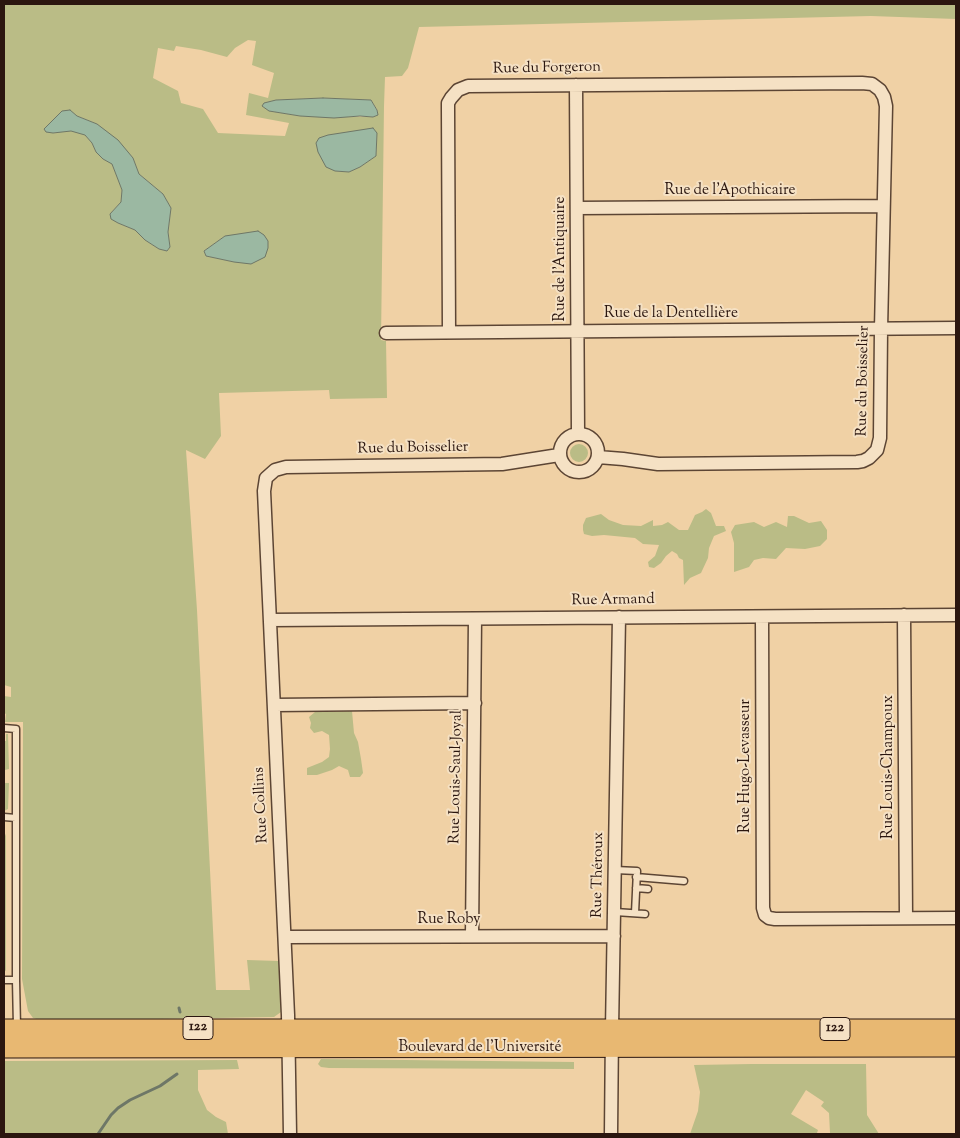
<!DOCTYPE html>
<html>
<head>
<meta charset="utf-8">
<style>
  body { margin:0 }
  #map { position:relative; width:960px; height:1138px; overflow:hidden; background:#f0d1a5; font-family:"Sorts Mill Goudy",serif }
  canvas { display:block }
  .frame { position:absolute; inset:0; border:5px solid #2b160f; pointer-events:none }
</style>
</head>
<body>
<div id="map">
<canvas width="960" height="1138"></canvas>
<div class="frame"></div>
</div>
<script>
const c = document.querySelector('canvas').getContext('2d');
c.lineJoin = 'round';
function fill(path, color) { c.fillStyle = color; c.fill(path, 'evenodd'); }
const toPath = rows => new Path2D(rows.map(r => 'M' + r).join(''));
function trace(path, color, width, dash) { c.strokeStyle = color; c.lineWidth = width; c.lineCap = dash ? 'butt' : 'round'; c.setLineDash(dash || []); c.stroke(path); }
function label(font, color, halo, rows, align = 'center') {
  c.font = font + ' "Sorts Mill Goudy",serif'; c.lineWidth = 4; c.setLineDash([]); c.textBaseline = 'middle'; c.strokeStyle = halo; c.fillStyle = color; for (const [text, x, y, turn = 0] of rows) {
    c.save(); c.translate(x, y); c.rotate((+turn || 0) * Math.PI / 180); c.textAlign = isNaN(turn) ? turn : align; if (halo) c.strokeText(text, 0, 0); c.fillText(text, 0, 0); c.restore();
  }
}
fill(toPath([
  [4,4,956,4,956,19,871,16,419,27,408,68,402,76,385,77,384,106,381,340,386,341,387,398,330,399,329,390,219,393,221,436,205,459,186,450,197,610,216,990,250,990,247,960,279,961,281,1012,274,1017,43,1021,33,1018,28,1011,22,979,23,722,5,722,6,714,4,713,4,696,11,697,11,687,4,685],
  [248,40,256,41,252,65,274,73,268,98,249,93,246,115,289,123,285,136,218,133,203,109,181,103,178,91,153,78,158,48,174,51,176,46,201,50,227,57,235,48],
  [323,98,371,100,377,109,378,115,373,117,300,116,270,111,262,106,276,100],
  [69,110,77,116,97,124,133,158,139,174,163,194,171,208,168,232,170,247,167,251,159,249,145,240,135,230,118,223,110,214,121,202,122,190,112,163,103,159,96,152,92,143,85,135,71,130,53,133],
  [377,133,376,156,360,167,349,172,335,171],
  [225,236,234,262,206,256,204,251],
  '570 453a9 9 0 1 1 18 0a9 9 0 1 1-18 0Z',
  [706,509,711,513,716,526,724,526,726,531,714,536,709,548,708,558,701,573,690,578,684,585,683,560,679,558,677,554,672,551,666,556,661,563,654,568,649,567,648,562,655,556,659,545,643,544,635,538,604,535,592,536,584,534,583,530,583,525,586,518,601,514,609,520,623,525,641,526,653,520,653,526,662,525,668,522,679,530,688,530,695,515,702,512],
  [788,516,794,516,809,523,821,521,827,530,827,539,820,546,805,549,786,548,776,559,763,558,754,560,749,567,734,572,734,543,731,532,735,525,754,522,764,527,776,522,787,527],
  [352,711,354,733,358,742,361,759,363,773,360,777,350,777,348,770,339,766,332,770,317,775,307,775,307,768,322,762,329,757,330,749,329,735,322,731,314,733,310,728,311,723,309,717,315,712],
  [6,734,8,734,9,769,5,770,5,763,4,763,4,741,6,741],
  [5,783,9,783,8,809,4,811,4,790,5,790],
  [4,831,6,836,6,970,4,973],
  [321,1059,574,1062,574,1069,329,1068,321,1067,318,1064],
  [237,1060,239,1069,198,1070,198,1090,207,1110,216,1117,226,1122,228,1134,4,1134,4,1061],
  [752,1064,866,1064,867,1115,879,1134,830,1133,829,1113,821,1106,824,1102,806,1090,791,1114,818,1130,817,1133,801,1134,690,1134,698,1111,700,1092,694,1065]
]), '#babc86');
const water = toPath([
  [323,98,371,100,377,110,378,115,373,117,360,116,334,118,300,116,269,111,262,106,264,103,276,100,323,98],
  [70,110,77,116,97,124,118,140,133,158,139,174,163,194,171,208,168,232,170,247,167,251,159,249,145,240,135,230,118,223,111,219,110,214,121,202,122,190,112,164,103,159,96,152,92,143,85,135,71,131,53,133,46,132,44,129,62,111,70,110],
  [373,128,377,133,376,156,360,167,349,172,335,171,326,167,318,152,316,143,319,138,328,135,373,128],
  [258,231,264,235,268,241,268,248,265,257,251,264,234,262,206,256,204,251,225,236,258,231]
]);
fill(water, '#9bb8a2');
trace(water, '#6e7767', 1);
trace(toPath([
  [179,1008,180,1012],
  [98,1134,111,1115,118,1108,130,1100,160,1086,177,1074]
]), '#6e7767', 3);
const service = toPath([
  [4,728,16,729,16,980,17,1027],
  [4,817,16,818],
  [615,870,637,871,635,913],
  [636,877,684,881],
  [636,888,648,889],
  [615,912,645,914],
  [4,980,16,980]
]);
const minor = toPath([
  [576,85,578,433],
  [577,208,883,206],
  [449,332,448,109,448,103,451,98,458,90,468,86,862,83,872,84,880,90,884,97,886,106,881,329,880,438,877,450,869,458,863,461,857,462,658,464,623,459,598,457],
  [386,333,956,328],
  '560 453a19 19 0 1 1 38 0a19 19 0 1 1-38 0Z',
  [904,615,906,918],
  [762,617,763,908,765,915,769,918,775,919,956,918],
  [270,620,956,615],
  [274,705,475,703],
  [472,936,475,619],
  [285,937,614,936],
  [290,1134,288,1015,264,491,266,478,275,470,286,467,502,464,559,455],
  [611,1134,612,1029,619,617]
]);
const primary = toPath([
  [4,1029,956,1029],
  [4,1048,956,1047]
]);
trace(service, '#5c4534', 9);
trace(minor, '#5c4534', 15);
trace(primary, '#2b160f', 21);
trace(service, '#f5e1c4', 6);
trace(minor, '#f5e1c4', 12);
trace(primary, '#e8b872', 19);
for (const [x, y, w] of [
  [198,1028,30],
  [835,1029,30]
]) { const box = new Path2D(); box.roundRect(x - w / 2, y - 11.5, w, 23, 4); c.fillStyle = '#f5e1c4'; c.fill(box); trace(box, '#2b160f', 1); }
label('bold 14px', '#2b160f', null, [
  ["122",198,1028],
  ["122",835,1029]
]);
label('15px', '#2b160f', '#f5e1c4', [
  ["Rue du Forgeron",547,69,-1],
  ["Rue de l'Apothicaire",730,191],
  ["Rue de l'Antiquaire",561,259,-90],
  ["Rue de la Dentellière",671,314],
  ["Rue du Boisselier",864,381,-89],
  ["Rue du Boisselier",413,449,-1],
  ["Rue Armand",613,601,-1],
  ["Rue Hugo-Levasseur",746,766,-90],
  ["Rue Louis-Champoux",889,767,-90],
  ["Rue Louis-Saul-Joyal",457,777,-89],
  ["Rue Collins",262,805,-93],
  ["Rue Théroux",599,875,-89],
  ["Rue Roby",449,920],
  ["Boulevard de l'Université",480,1048]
]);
</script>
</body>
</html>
